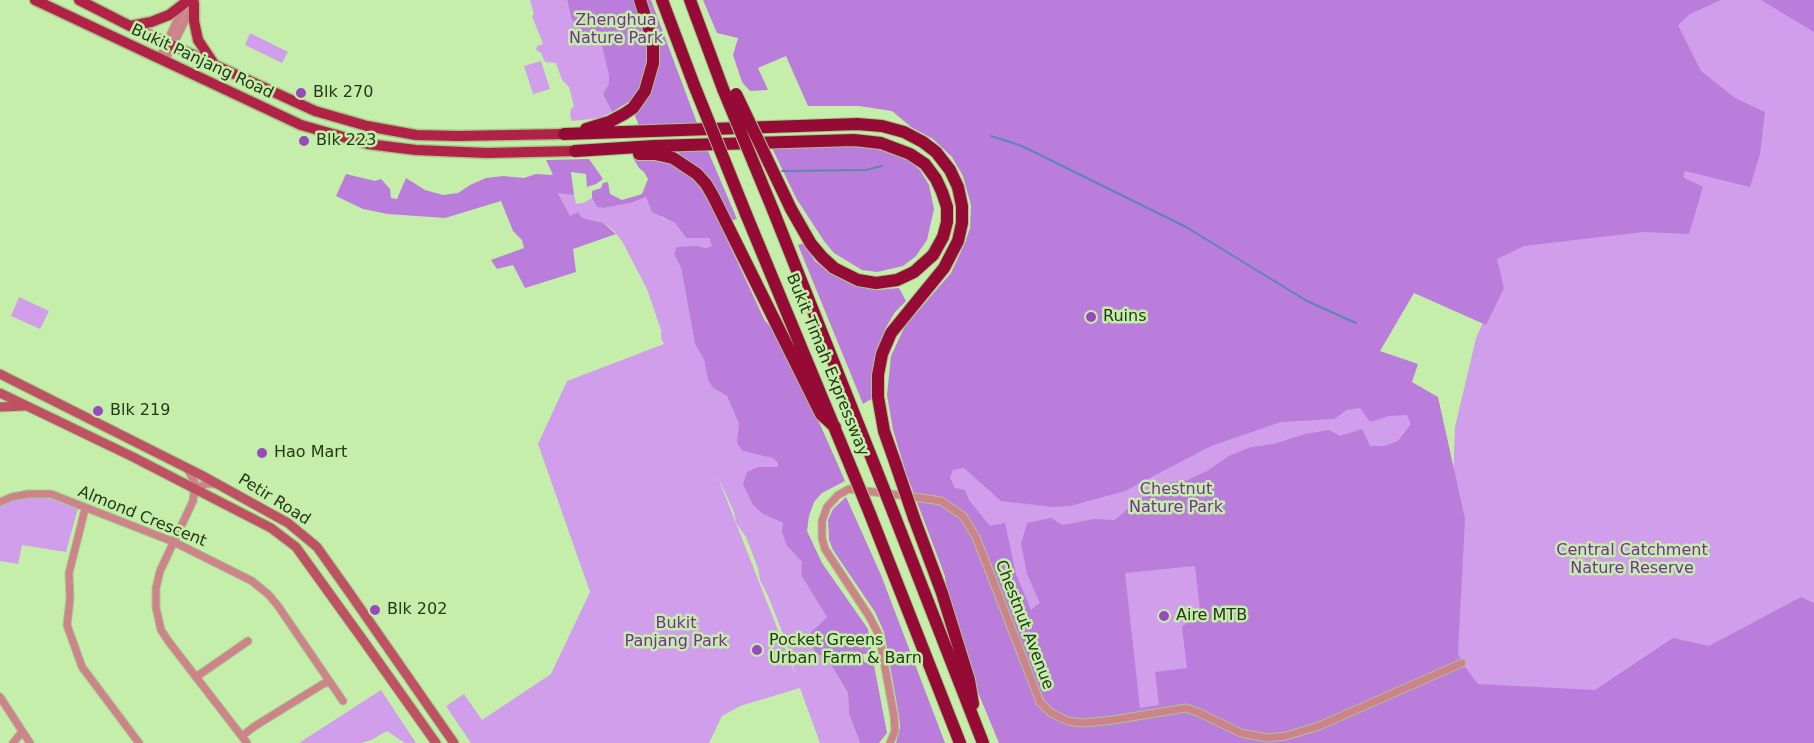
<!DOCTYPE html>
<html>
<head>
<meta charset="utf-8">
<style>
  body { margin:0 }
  canvas { display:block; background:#c4eea9 }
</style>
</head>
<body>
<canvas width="1814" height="743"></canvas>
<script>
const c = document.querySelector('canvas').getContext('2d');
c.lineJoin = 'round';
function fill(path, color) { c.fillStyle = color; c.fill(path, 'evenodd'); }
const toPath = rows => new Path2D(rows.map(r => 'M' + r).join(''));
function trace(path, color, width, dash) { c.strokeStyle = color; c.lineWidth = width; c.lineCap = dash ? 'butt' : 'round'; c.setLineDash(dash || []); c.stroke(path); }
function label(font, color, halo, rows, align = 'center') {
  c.font = font + ' "DejaVu Sans",sans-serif'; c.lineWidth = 5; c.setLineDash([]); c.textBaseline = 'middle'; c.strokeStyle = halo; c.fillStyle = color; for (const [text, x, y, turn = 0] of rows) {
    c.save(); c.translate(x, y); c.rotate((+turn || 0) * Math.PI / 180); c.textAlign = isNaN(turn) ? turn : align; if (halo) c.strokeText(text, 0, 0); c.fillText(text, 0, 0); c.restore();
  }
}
fill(toPath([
  [530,0,567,0,571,17,575,0,646,41,603,94,612,112,600,118,572,121,570,116,571,109,574,106,569,87,562,80,556,63,545,62,541,53,536,50,537,46,543,44,532,16,534,14],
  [1588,0,1814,0,1814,743,1003,743,964,636,922,505,896,406],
  [1406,280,1488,311,1476,338,1455,427,1452,511,1431,415,1369,351],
  [250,33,288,52,282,63,245,45],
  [541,61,550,89,533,94,524,66],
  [558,192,574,195,576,204,583,203,592,198,597,207,604,208,631,203,646,197,661,217,675,223,686,238,708,237,713,246,706,248,698,246,674,254,681,268,695,344,704,360,708,380,713,388,727,396,739,424,778,462,778,467,758,467,763,514,783,523,787,546,802,562,801,575,828,617,818,625,815,652,829,661,848,695,849,714,860,743,820,743,800,688,740,706,722,716,709,743,471,743,446,706,464,694,482,720,551,674,590,592,538,444,567,381,664,344,661,338,661,330,647,289,622,241,613,230,603,223,570,217],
  [717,475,734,512,736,523,746,537,758,568,760,580,768,596,785,639,796,676],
  [19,297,49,311,40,329,11,316],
  [42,496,78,508,66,552,22,545,18,564,0,561,0,503,13,499],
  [381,690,416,743,405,743,387,731,371,740,361,743,299,743]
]), '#d19eec');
fill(toPath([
  [567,0,635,0,646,41,648,57,646,72,640,87,632,100,612,112,603,94,609,84,609,75,601,42,588,44,582,38,571,17],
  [645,0,651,0,697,123,639,126,634,113,649,94],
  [703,0,1721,0,1690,14,1678,25,1701,71,1735,98,1765,112,1760,154,1750,187,1685,171,1683,177,1703,187,1689,234,1643,232,1524,246,1497,259,1504,288,1486,325,1414,293,1380,351,1418,364,1412,382,1438,397,1465,519,1458,653,1462,663,1478,684,1595,690,1673,638,1709,646,1801,597,1814,603,1814,743,999,743,953,632,945,576,906,473,893,430,887,395,891,356,905,326,951,273,965,243,970,228,971,205,963,176,952,157,933,139,911,127,892,111,859,106,808,106,786,56,758,68,768,90,750,91,742,82,733,55,738,38,717,33],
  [1360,408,1370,422,1389,416,1407,415,1411,424,1398,441,1385,446,1370,446,1362,429,1340,436,1329,430,1305,434,1274,444,1251,447,1229,456,1207,471,1188,480,1173,482,1138,500,1115,520,1095,519,1062,525,1051,518,1027,523,1021,544,1027,574,1040,603,1031,610,1016,574,1005,523,990,526,969,500,965,490,955,488,950,478,953,470,964,468,1001,501,1053,507,1070,506,1125,491,1211,446,1281,422,1334,419,1347,410],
  [1195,566,1200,610,1182,627,1187,668,1155,672,1159,705,1140,708,1125,573],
  [1761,0,1814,0,1814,32,1789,17],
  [845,145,880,147,909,160,920,170,929,185,934,209,927,240,916,256,903,266,877,272,862,270,834,253,824,241,796,198,772,148],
  [679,151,708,151,737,219,732,220,715,189,679,157],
  [633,158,655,158,669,162,681,168,699,183,710,203,765,321,770,326,812,406,845,481,822,493,814,502,809,516,807,531,822,563,868,629,872,653,863,654,864,662,874,665,887,733,879,743,860,743,849,714,848,694,829,661,815,652,809,634,827,617,801,575,802,562,787,546,782,532,783,523,763,514,753,505,743,484,747,472,758,467,778,467,778,463,773,458,743,451,737,443,739,424,727,396,713,388,708,380,704,360,695,344,681,268,674,254,677,247,698,246,706,248,712,246,709,238,686,238,675,223,652,212,646,197,631,203,604,208,597,207,592,198,592,191,601,188,603,183,608,182,610,194,622,200,642,194,648,179,644,172,639,168],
  [589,159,603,179,596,184,587,187,586,174,571,172,574,195,558,193,570,216,578,212,582,218,603,223,616,234,573,249,576,272,525,288,513,265,497,269,491,260,524,248,522,240,513,231,501,201,445,218,388,214,363,209,336,196,346,174,375,181,381,179,390,189,391,198,397,199,406,178,425,190,443,195,458,193,470,185,486,178,503,176,524,178,536,174,553,175,546,160],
  [804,243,815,261,830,273,856,286,877,290,899,288,906,301,895,312,885,329,877,352,873,398,863,404,798,245],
  [846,497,881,575,945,743,896,743,900,727,899,716,884,632,875,612,833,550,829,540,828,520,833,509]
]), '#ba7ddb');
trace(toPath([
  [991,136,1022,146,1186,227,1307,301,1356,323],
  [782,171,866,170,882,166]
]), '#5a88b0', 2);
const minor = toPath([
  [159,58,185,4],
  [165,61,192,7],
  [188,470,195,483,193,501,160,571,156,588,156,608,161,630,169,642,247,743],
  [196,488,206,484,216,484],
  [0,502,12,497,28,494,51,494,174,542,252,581,269,595,278,606,343,701],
  [85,509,69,573,70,599,67,625,82,667,139,743],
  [196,677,248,641],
  [0,697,30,743],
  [242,736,255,726,323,684,329,682],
  [13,743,22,732],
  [890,743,895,731,894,716,879,635,869,616,825,549,822,538,822,521,827,507,838,495,849,489,915,497,941,501,963,516,976,537,1040,702,1051,713,1068,721,1083,723,1113,720,1186,708,1200,713,1241,733,1267,738,1286,736,1319,726,1462,663]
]);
const secondary = toPath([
  [0,374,203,476,288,523,305,537,317,547,349,592,454,743],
  [0,393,133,457,271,528,296,547,363,640,436,743],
  [0,407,25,406]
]);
const primary = toPath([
  [35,0,301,125,368,144,416,150,487,153,575,151],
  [79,0,130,26,315,111,367,126,416,135,458,136,564,134],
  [194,3,194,21,198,40,214,64],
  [130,26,151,22,169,15,186,2]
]);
const motorway = toPath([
  [662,0,694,85],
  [690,0,723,89],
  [586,129,609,122,624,114,633,108,645,91,653,63,653,47,650,32,640,0],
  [564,134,857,124,882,126,904,132,923,142,936,152,950,170,958,187,962,206,962,223,958,241,944,268,891,333,882,354,878,375,878,397,884,431,896,465],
  [575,151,654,146,854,140,881,143,910,154,925,164,936,179,942,192,947,207,947,222,943,237,933,255,914,272,897,280,876,283,858,280,834,268,822,257,811,244,791,209],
  [639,154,655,154,673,158,697,174,706,184,713,196,821,414,835,427],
  [773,210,876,469],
  [746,214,852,470],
  [893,512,983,743],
  [870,514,960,743],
  [914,518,942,593,969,680,973,704]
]);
trace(minor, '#a5c98d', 9);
trace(secondary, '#a5c98d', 11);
trace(primary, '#a5c98d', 13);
trace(motorway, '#a5c98d', 14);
trace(minor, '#ce838b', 7);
trace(secondary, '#bf5262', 9);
trace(primary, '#b12346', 10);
trace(motorway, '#950b35', 12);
const motorwayBridge = toPath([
  [694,85,746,214],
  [723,89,773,210],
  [736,94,791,209],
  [896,465,914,518],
  [876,469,893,512],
  [852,470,870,514]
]);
trace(motorwayBridge, '#a5c98d', 14, []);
trace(motorwayBridge, '#950b35', 12);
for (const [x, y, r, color] of [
  [301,93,6,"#974abb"],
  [304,141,6,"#974abb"],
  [1091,317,6,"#974abb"],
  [98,411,6,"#974abb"],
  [262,453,6,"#974abb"],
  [375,610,6,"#974abb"],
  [1164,616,6,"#974abb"],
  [757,650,6,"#974abb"]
]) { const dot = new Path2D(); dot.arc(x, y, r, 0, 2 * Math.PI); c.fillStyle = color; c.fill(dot); trace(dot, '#c4eea9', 2); }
label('16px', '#792c9b', '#c4eea9', [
  ["Zhenghua",616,21],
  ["Nature Park",616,39],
  ["Chestnut",1176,490],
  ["Nature Park",1176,508],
  ["Central Catchment",1632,551],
  ["Nature Reserve",1632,569],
  ["Bukit",676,624],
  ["Panjang Park",676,642]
]);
label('16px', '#27371c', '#c4eea9', [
  ["Bukit Panjang Road",202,62,25],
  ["Bukit Timah Expressway",827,365,68],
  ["Petir Road",274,500,32],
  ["Almond Crescent",142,517,22],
  ["Chestnut Avenue",1024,625,69]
]);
label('16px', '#27371c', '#c4eea9', [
  ["Blk 270",313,93],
  ["Blk 223",316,141],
  ["Ruins",1103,317],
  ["Blk 219",110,411],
  ["Hao Mart",274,453],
  ["Blk 202",387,610],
  ["Aire MTB",1176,616],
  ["Pocket Greens",769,641],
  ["Urban Farm & Barn",769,659]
], 'left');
</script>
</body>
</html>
